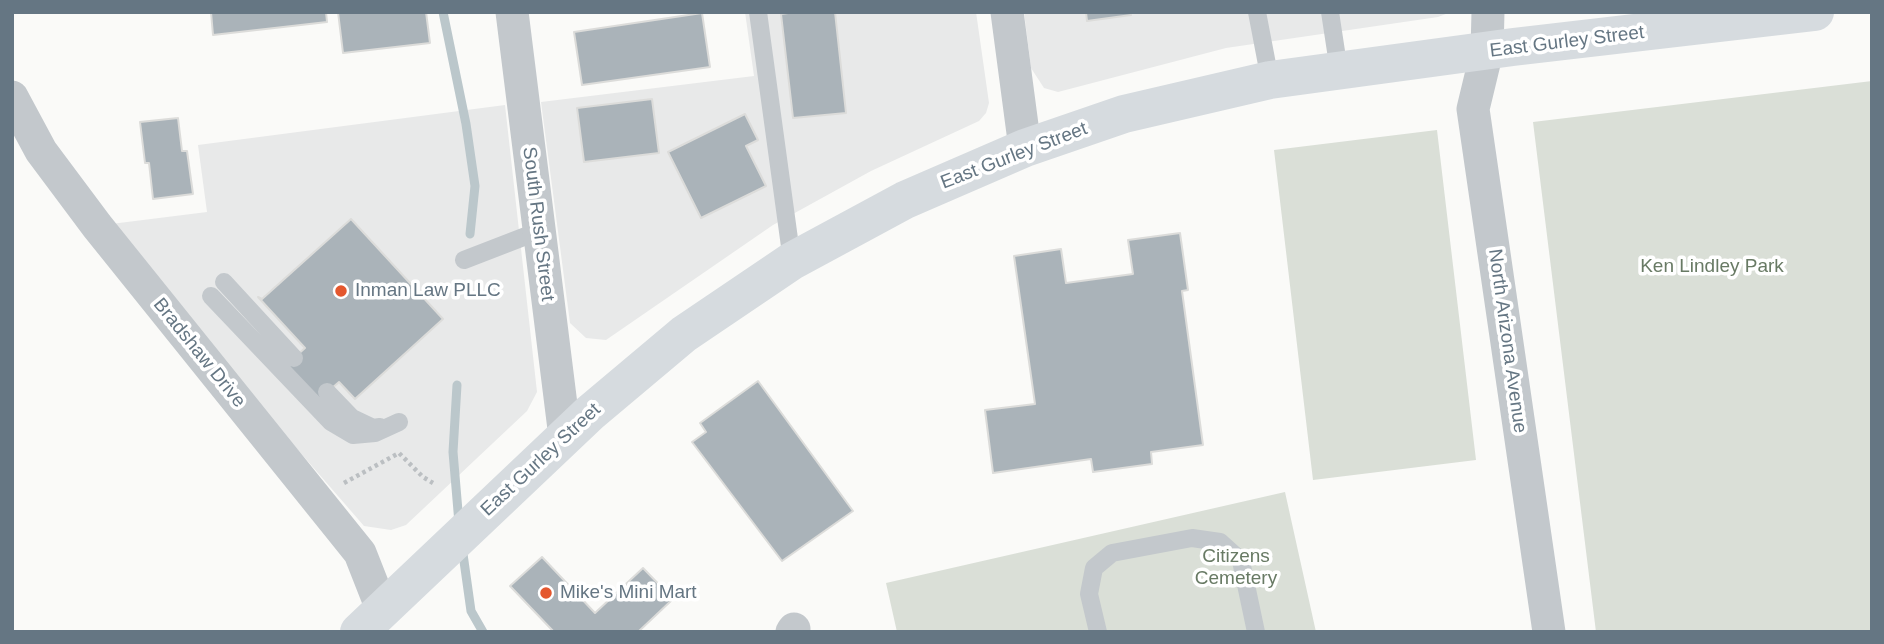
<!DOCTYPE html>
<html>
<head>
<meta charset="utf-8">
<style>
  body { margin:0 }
  #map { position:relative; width:1884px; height:644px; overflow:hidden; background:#fafaf8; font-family:Helvetica,sans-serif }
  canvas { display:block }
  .frame { position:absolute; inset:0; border:14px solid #657683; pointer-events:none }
</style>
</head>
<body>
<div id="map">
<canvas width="1884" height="644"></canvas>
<div class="frame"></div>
</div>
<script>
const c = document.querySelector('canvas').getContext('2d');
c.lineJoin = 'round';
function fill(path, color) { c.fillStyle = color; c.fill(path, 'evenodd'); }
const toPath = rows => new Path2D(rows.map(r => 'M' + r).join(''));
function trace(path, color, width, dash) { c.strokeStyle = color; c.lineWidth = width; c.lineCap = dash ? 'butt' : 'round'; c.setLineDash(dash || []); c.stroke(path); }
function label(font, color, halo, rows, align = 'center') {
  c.font = font + ' Helvetica,sans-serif'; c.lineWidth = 7; c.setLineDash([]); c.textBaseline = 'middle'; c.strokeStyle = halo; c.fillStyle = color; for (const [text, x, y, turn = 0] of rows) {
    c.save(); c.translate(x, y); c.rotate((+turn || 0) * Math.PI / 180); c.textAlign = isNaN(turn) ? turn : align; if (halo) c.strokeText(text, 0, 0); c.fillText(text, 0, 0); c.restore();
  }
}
fill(toPath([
  [745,12,976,12,989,103,986,113,979,121,871,171,773,225,606,340,586,338,570,323,541,102,754,76],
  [1024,12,1451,12,1438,17,1226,48,1058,92,1044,88,1031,68],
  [505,105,537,392,527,411,406,525,391,530,364,526,252,397,111,224,207,212,198,145]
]), '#e8e9e9');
fill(toPath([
  [1872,81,1872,632,1596,632,1533,122],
  [1437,130,1476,460,1313,480,1274,150],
  [1285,492,1316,632,897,632,886,583]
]), '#dadfd7');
trace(toPath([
  [443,12,466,124,475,186,470,234],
  [457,385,453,452,459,523],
  [462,547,471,611,483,632]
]), '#bbc7cb', 9);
const building = toPath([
  [211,12,326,12,327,22,213,35,211,12],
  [338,12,426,12,430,43,343,53,338,12],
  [795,12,835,12,846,113,793,118,781,14,795,12],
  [1086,12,1130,12,1131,15,1087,21,1086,12],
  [702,13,710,67,582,85,574,32,702,13],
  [652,99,659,153,584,162,577,108,652,99],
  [745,114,758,140,746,146,766,186,701,218,668,152,745,114],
  [178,118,182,151,187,151,193,194,153,199,149,163,145,163,140,122,178,118],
  [351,219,443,319,355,399,339,382,309,408,277,373,305,348,258,297,262,299,351,219],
  [1180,233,1188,290,1182,291,1203,445,1151,452,1152,464,1093,472,1091,459,993,473,985,410,1035,404,1014,256,1061,249,1066,283,1133,274,1128,240,1180,233],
  [758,381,853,511,782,561,692,442,706,432,700,423,758,381],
  [542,557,595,613,643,568,673,599,638,632,554,632,510,586,542,557]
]);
fill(building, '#aab3b9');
trace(building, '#dcdcda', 2);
trace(toPath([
  [344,483,399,453,423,477,433,483]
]), '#bbbfc2', 4.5, [3.5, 3.5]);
trace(toPath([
  [758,12,792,261],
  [1257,12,1270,80],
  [1330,12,1339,71],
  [464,260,539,231],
  [224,282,294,358],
  [211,296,331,422,353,435,375,433,399,422],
  [327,392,352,418,373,428,380,427],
  [1098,632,1089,594,1094,568,1112,553,1192,538,1220,542,1241,561,1256,632]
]), '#c3c8cc', 18);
trace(toPath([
  [512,12,565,437],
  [1007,12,1025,148],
  [1488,12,1487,51,1473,109,1549,632],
  [12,97,41,151,97,226,360,553,382,609],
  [792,632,794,629]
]), '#c3c8cc', 33);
trace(toPath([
  [359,632,590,413,684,334,792,261,905,200,1025,148,1124,114,1270,80,1513,47,1815,12]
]), '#d6dbdf', 38);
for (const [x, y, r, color] of [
  [341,291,7,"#e4572e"],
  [546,593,7,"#e4572e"]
]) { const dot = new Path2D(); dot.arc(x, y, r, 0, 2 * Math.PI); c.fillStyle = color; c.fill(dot); trace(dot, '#fff', 2.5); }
label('19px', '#657683', '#fff', [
  ["East Gurley Street",1567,42,-7],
  ["East Gurley Street",1014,156,-21],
  ["South Rush Street",538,224,83],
  ["North Arizona Avenue",1507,341,82],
  ["Bradshaw Drive",199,353,51],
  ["East Gurley Street",541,460,-43]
]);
label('19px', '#687a64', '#fff', [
  ["Ken Lindley Park",1712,267],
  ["Citizens",1236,557],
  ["Cemetery",1236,579]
]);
label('19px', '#657683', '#fff', [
  ["Inman Law PLLC",355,291],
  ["Mike's Mini Mart",560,593]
], 'left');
</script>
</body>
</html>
